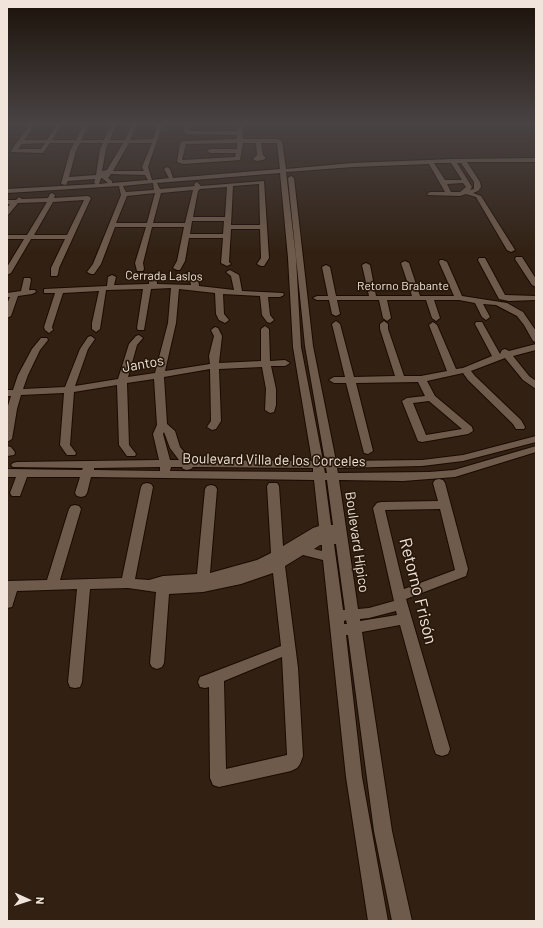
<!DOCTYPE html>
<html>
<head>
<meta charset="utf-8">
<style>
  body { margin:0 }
  #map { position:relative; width:543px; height:928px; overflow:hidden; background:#322113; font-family:Barlow,sans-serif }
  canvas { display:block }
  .frame { position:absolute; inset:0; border:8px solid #f0e4db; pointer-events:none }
  .north { position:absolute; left:8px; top:880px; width:40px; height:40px; -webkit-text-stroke:3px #28180a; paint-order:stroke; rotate:93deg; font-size:11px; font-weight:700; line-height:16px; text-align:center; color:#f0e4db }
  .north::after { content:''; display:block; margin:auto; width:14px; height:18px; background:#f0e4db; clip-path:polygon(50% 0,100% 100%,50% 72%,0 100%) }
</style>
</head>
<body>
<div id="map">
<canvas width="543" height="928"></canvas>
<div class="frame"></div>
<div class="north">N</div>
</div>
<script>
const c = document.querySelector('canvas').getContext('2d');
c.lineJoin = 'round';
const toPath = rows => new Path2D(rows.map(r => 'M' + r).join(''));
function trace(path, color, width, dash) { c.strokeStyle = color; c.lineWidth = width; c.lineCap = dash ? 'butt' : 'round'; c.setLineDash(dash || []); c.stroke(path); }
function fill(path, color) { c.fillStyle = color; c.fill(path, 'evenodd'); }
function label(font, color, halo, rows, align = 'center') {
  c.font = font + ' Barlow,sans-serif'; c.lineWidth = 3.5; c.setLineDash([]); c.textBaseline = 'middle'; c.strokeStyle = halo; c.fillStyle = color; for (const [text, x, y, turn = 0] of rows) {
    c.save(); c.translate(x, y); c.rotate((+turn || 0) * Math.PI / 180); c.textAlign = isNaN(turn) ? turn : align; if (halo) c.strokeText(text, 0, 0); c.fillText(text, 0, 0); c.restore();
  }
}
const minor = toPath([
  [31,124,36,124,24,140,47,140,57,124,62,124,52,140,76,140,84,124,89,124,81,140,104,140,111,124,116,124,110,140,125,140,132,124,137,124,130,140,153,139,158,124,163,124,148,167,152,180,169,178,164,169,167,167,170,169,173,178,280,169,277,143,261,143,263,155,266,158,263,160,256,161,253,159,257,155,256,143,243,143,240,160,183,164,177,162,180,143,183,141,237,139,237,135,186,134,184,132,185,124,189,124,189,131,238,131,238,126,221,124,242,124,243,139,277,139,282,141,286,169,353,163,453,159,536,158,536,162,467,162,480,182,481,187,478,191,473,193,481,196,515,250,511,252,507,250,476,197,466,194,460,196,428,195,427,194,430,192,445,192,429,164,353,167,286,172,296,258,301,347,323,461,325,461,305,346,288,178,291,176,294,178,313,346,336,461,422,460,463,455,536,436,536,442,463,461,422,466,337,468,338,473,429,472,454,470,536,446,536,452,455,477,403,481,339,480,358,609,369,608,394,601,373,508,377,503,381,502,438,501,433,483,435,480,439,479,443,480,445,483,468,569,466,576,406,599,450,749,448,754,442,756,436,754,434,749,400,625,362,632,392,831,412,921,392,921,374,831,348,635,346,635,362,777,388,921,368,921,346,777,323,560,303,555,285,566,298,668,303,756,300,764,297,768,291,771,219,787,213,785,210,778,209,687,205,688,200,687,198,682,200,677,211,673,281,646,273,573,241,584,203,592,169,594,164,663,162,667,157,669,152,667,150,663,156,592,128,588,90,589,82,682,80,687,75,688,70,687,68,682,77,589,17,591,12,607,7,608,7,581,47,580,69,509,71,506,75,505,79,506,81,509,60,580,122,578,141,487,143,484,147,483,151,484,153,487,135,579,149,580,163,576,197,574,205,489,207,486,211,485,215,486,217,489,210,573,257,560,271,553,267,486,269,483,277,483,279,486,283,546,313,528,319,526,314,480,91,477,87,493,85,496,81,497,77,496,75,493,80,477,27,477,20,496,12,496,10,493,16,477,7,477,7,469,82,470,83,468,13,467,11,465,13,463,17,462,159,460,153,434,157,425,154,379,127,383,129,445,136,454,135,456,127,456,119,445,117,385,74,392,70,445,76,453,75,455,67,455,60,445,64,393,21,395,17,409,12,439,7,442,7,409,11,396,7,396,7,390,13,390,18,375,32,349,41,338,47,338,48,340,40,350,28,375,23,389,65,387,80,349,88,337,91,336,95,339,88,349,75,386,118,379,129,344,136,336,139,335,143,338,137,345,128,377,155,373,168,323,171,288,151,289,144,330,138,330,137,328,143,289,106,290,100,329,96,332,92,329,92,323,99,291,63,293,52,327,53,330,49,333,45,330,44,327,55,293,44,293,44,289,107,286,108,277,112,275,116,277,114,285,149,284,149,275,153,273,157,275,157,284,191,285,190,279,185,274,189,272,198,278,199,286,234,290,231,276,226,272,230,270,239,275,242,291,283,293,284,295,280,297,268,297,270,315,274,320,270,323,267,322,262,315,260,296,223,294,224,314,229,320,225,323,219,320,216,314,215,293,179,289,176,323,165,371,210,364,209,356,214,336,211,330,215,327,218,328,222,336,219,363,261,361,261,329,265,326,269,329,270,361,285,360,290,363,285,366,271,366,276,389,276,405,274,412,270,413,265,410,266,389,262,367,219,369,221,421,216,429,212,430,207,427,211,421,210,369,164,377,167,424,175,431,180,447,191,460,312,461,293,347,288,258,280,173,157,183,160,189,195,186,194,184,197,182,201,186,264,181,269,258,264,266,261,266,257,264,261,258,260,229,231,229,229,262,231,264,227,266,221,263,223,238,189,238,185,261,180,270,177,270,173,268,177,261,184,227,152,227,143,263,144,269,143,271,137,271,135,263,146,227,115,227,101,264,94,274,91,274,87,272,93,264,121,195,119,186,7,193,7,189,96,184,94,183,95,179,68,181,66,185,61,184,70,151,74,143,50,143,43,153,12,152,11,151,17,142,31,124],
  [45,143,41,149,18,149,22,144,45,143],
  [80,143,103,143,100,149,96,175,69,177,76,151,80,143],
  [108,143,123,143,107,170,102,171,106,149,108,143],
  [129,143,152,143,142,167,144,171,113,171,129,143],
  [237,143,237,149,210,149,207,151,210,153,236,153,235,157,182,160,186,144,237,143],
  [434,163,451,163,462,180,445,180,434,163],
  [457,163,461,163,474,182,474,189,470,190,472,187,457,163],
  [111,174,145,175,148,180,112,183,112,181,108,178,111,174],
  [101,178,102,178,108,183,99,184,101,178],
  [153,183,154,190,126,192,123,186,153,183],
  [463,183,466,187,460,192,451,192,447,184,463,183],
  [259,184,260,225,231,225,233,186,259,184],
  [227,187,225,217,193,217,198,191,200,189,227,187],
  [193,190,185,223,153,223,161,193,193,190],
  [155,193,147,223,116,223,127,196,155,193],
  [192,221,224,221,223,234,190,234,192,221],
  [164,432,170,448,179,460,170,460,163,434,164,432],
  [160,467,160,471,94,470,94,468,160,467],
  [171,467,182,467,183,469,187,470,191,469,193,467,313,468,313,472,170,471,171,467],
  [324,468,326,468,327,473,325,473,324,468],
  [325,480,327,480,333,525,331,525,325,480],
  [440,509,455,570,404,589,385,510,440,509],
  [334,544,336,544,345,610,343,610,334,544],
  [320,545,322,545,322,551,314,549,320,545],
  [396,611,397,615,360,621,360,619,369,618,396,611],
  [346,620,347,624,344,624,344,621,346,620],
  [282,657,287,755,226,769,224,681,282,657],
  [52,193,55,195,54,198,88,196,91,198,59,268,58,274,57,276,51,276,51,268,65,239,31,239,11,273,7,275,7,267,24,239,7,239,7,235,27,235,47,202,18,203,9,214,7,215,7,208,10,204,7,204,7,200,16,200,19,197,22,199,48,198,50,194,52,193],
  [84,200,67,235,34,235,53,202,84,200],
  [516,257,522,257,536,279,536,287,532,285,515,259,516,257],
  [479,258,485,258,505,295,536,296,536,300,509,301,499,299,478,260,479,258],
  [440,260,443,260,447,262,462,296,507,303,523,312,536,331,536,342,533,341,524,325,517,316,496,305,483,304,490,317,486,320,482,317,475,303,459,300,434,300,440,318,436,321,432,318,426,300,387,300,391,318,387,321,383,318,379,300,337,300,340,314,336,316,332,314,329,300,317,300,313,298,317,296,328,296,322,267,326,265,330,267,336,296,369,296,362,265,366,263,370,265,376,296,412,296,401,263,405,261,409,263,420,296,454,296,439,262,440,260],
  [24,278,30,278,31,280,29,290,35,290,36,292,32,294,18,296,11,316,7,318,7,304,10,297,7,297,7,293,21,291,24,278],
  [336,321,340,324,354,377,395,376,380,329,380,324,384,321,388,324,388,329,404,376,421,376,447,371,429,325,433,322,437,325,456,369,463,368,492,356,475,324,476,322,482,322,500,354,502,350,505,349,509,351,536,344,536,350,513,356,529,376,536,381,536,389,523,380,505,358,471,371,475,376,521,420,525,427,524,429,516,429,513,424,468,380,463,373,427,381,435,396,472,427,473,431,468,434,422,442,418,441,402,401,407,398,425,396,418,382,356,383,373,451,368,454,364,453,346,383,334,383,329,380,334,377,345,377,332,324,336,321],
  [429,401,462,429,426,435,413,403,429,401],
  [7,446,11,447,14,451,15,453,14,455,7,456,7,446]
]);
trace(minor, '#1a0a01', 2);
fill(minor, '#6f5b4b');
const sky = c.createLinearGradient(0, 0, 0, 254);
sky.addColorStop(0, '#1c120a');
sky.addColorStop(0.49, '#494344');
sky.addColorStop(1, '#49434400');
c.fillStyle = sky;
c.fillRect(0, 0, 543, 254);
label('12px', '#f0e4db', '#28180a', [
  ["Cerrada Laslos",164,276,1],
  ["Retorno Brabante",403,286]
]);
label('14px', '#f0e4db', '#28180a', [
  ["Jantos",143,364,-10],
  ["Boulevard Villa de los Corceles",274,460,1],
  ["Boulevard Hípico",357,542,82]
]);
label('17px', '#f0e4db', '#28180a', [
  ["Retorno Frisón",418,591,76]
]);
</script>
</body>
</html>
